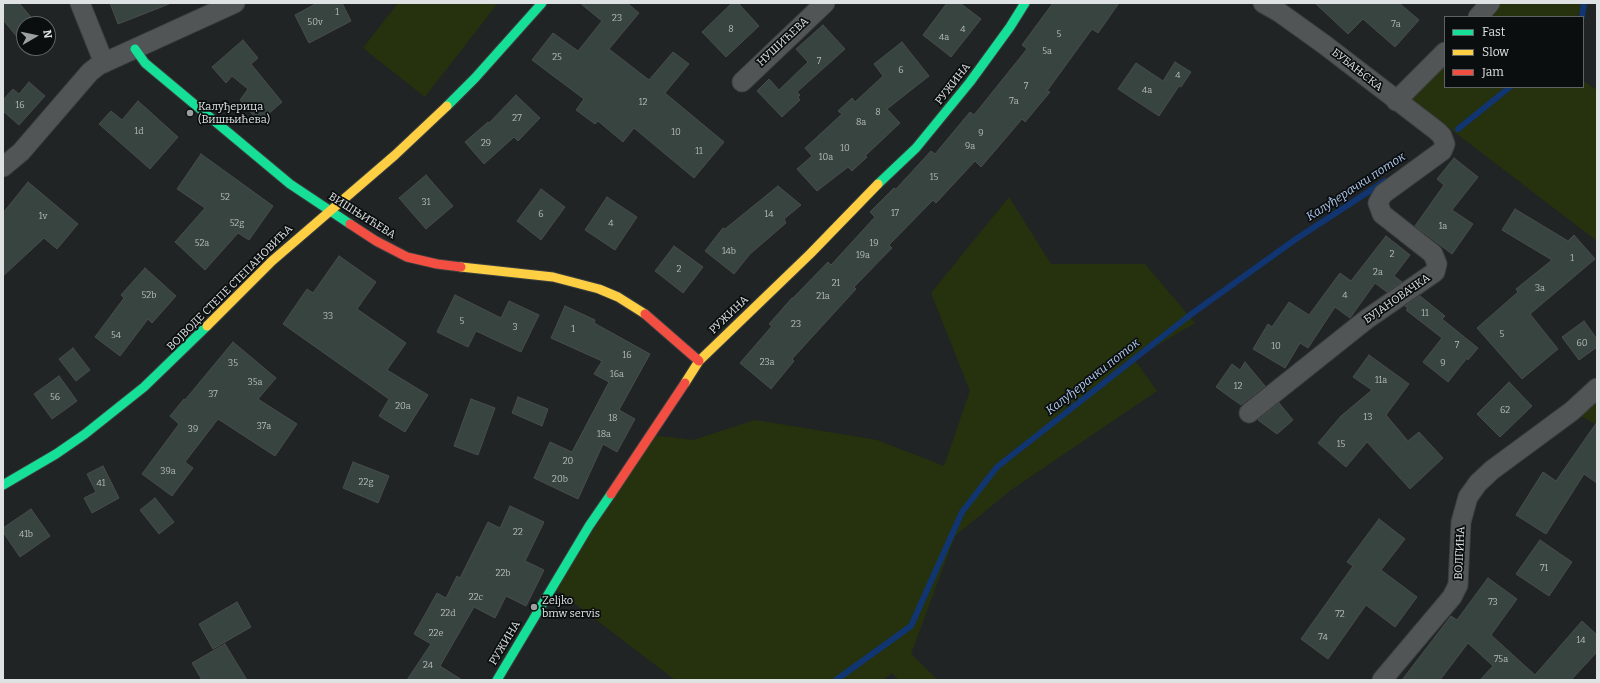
<!DOCTYPE html>
<html>
<head>
<meta charset="utf-8">
<style>
  body { margin:0 }
  #map { position:relative; width:1600px; height:683px; overflow:hidden; background:#202424; font-family:Bitter,serif }
  canvas { display:block }
  .frame { position:absolute; inset:0; border:4px solid #dee2e2; pointer-events:none }
  .legend { position:absolute; left:1444px; top:16px; width:140px; height:72px; box-sizing:border-box; background:#0b0e0e; border:1px solid #5f6363; margin:0; padding:5px 7px; list-style:none; font-size:12px; color:#dee2e2 }
  .legend li { display:flex; align-items:center; gap:8px; height:20px }
  .legend b { width:20px; border:1px solid #5f6363 }
  .north { position:absolute; left:16px; top:16px; width:40px; height:40px; box-sizing:border-box; background:#0b0e0e; border:1px solid #5f6363; border-radius:50%; rotate:81deg; font-size:11px; font-weight:700; line-height:16px; text-align:center; color:#dee2e2 }
  .north::after { content:''; display:block; margin:auto; width:14px; height:18px; background:#9ca0a0; clip-path:polygon(50% 0,100% 100%,50% 72%,0 100%) }
</style>
</head>
<body>
<div id="map">
<canvas width="1600" height="683"></canvas>
<div class="frame"></div>
<ul class="legend">
<li><b style="height:5px;background:#16e098"></b>Fast</li>
<li><b style="height:5px;background:#ffcf43"></b>Slow</li>
<li><b style="height:5px;background:#f24e42"></b>Jam</li>
</ul>
<div class="north">N</div>
</div>
<script>
const c = document.querySelector('canvas').getContext('2d');
c.lineJoin = 'round';
function fill(path, color) { c.fillStyle = color; c.fill(path, 'evenodd'); }
const toPath = rows => new Path2D(rows.map(r => 'M' + r).join(''));
function trace(path, color, width, dash) { c.strokeStyle = color; c.lineWidth = width; c.lineCap = dash ? 'butt' : 'round'; c.setLineDash(dash || []); c.stroke(path); }
function label(font, color, halo, rows, align = 'center') {
  c.font = font + ' Bitter,serif'; c.lineWidth = 3.5; c.setLineDash([]); c.textBaseline = 'middle'; c.strokeStyle = halo; c.fillStyle = color; for (const [text, x, y, turn = 0] of rows) {
    c.save(); c.translate(x, y); c.rotate((+turn || 0) * Math.PI / 180); c.textAlign = isNaN(turn) ? turn : align; if (halo) c.strokeText(text, 0, 0); c.fillText(text, 0, 0); c.restore();
  }
}
fill(toPath([
  [398,3,498,3,425,97,363,48],
  [1498,3,1584,3,1577,17,1486,17],
  [1445,57,1445,87,1583,87,1583,81,1597,90,1597,241,1406,95],
  [1009,197,1051,264,1145,264,1195,323,1134,359,1157,391,1011,490,955,536,911,654,938,680,899,680,892,673,883,680,675,680,553,587,651,435,693,440,755,420,877,440,944,466,970,391,931,293],
  [1597,390,1597,425,1572,411]
]), '#26320d');
trace(toPath([
  [1582,17,1584,3],
  [1458,129,1510,87],
  [836,680,911,626,962,512,997,467,1190,315,1296,239,1385,181]
]), '#103571', 6);
const building = toPath([
  [3,3,19,3,37,24,24,24,24,45,3,20,3,3],
  [110,3,169,3,169,4,118,24,110,3],
  [317,3,342,3,351,21,309,43,295,15,317,3],
  [580,3,627,3,639,13,609,49,649,80,673,52,689,64,665,93,724,142,694,178,634,128,623,142,598,121,595,124,576,110,584,99,532,60,553,33,578,51,602,21,580,3],
  [732,3,738,3,759,26,726,57,702,32,732,3],
  [947,3,960,3,981,19,951,57,923,35,947,3],
  [1053,3,1119,3,1098,33,1092,29,1047,91,1050,92,1025,122,1022,119,981,167,975,161,936,203,933,200,889,245,892,248,854,287,856,289,792,359,794,361,771,389,740,363,772,326,769,324,792,298,793,298,828,262,831,265,875,217,870,212,894,188,896,189,931,151,935,154,970,112,974,115,1027,49,1022,45,1053,3],
  [1315,3,1399,3,1419,20,1395,47,1363,19,1348,34,1315,3],
  [823,25,845,49,797,92,800,95,798,97,800,100,782,117,757,91,769,79,779,90,808,62,796,49,823,25],
  [243,40,258,58,251,64,282,102,259,122,240,100,248,89,232,76,226,83,212,67,243,40],
  [902,42,929,76,887,109,900,123,865,156,867,157,852,171,848,167,817,191,797,169,812,156,805,148,842,114,838,111,852,98,855,102,883,76,874,64,902,42],
  [1175,62,1191,72,1181,87,1179,86,1159,116,1118,89,1136,63,1163,81,1175,62],
  [29,82,45,96,19,125,3,111,3,100,13,89,19,94,29,82],
  [516,95,540,118,518,141,514,137,484,164,465,142,488,122,489,123,516,95],
  [138,101,178,137,150,169,99,124,111,111,122,120,138,101],
  [201,154,273,206,249,240,238,233,205,270,175,242,205,208,177,189,201,154],
  [1454,158,1478,177,1452,210,1473,224,1452,254,1415,226,1444,185,1437,179,1454,158],
  [426,175,453,206,426,229,399,198,426,175],
  [28,182,78,224,57,249,44,238,3,276,3,213,28,182],
  [778,186,801,205,784,219,786,223,750,254,734,274,705,251,723,228,725,229,778,186],
  [541,189,565,207,541,240,517,221,541,189],
  [607,197,637,217,615,250,585,230,607,197],
  [1515,209,1568,241,1574,235,1595,259,1530,314,1558,349,1522,379,1477,328,1518,292,1516,289,1552,260,1502,230,1515,209],
  [1386,236,1410,255,1394,276,1402,282,1387,292,1375,283,1350,318,1335,307,1308,348,1300,343,1285,368,1253,349,1268,324,1272,327,1289,302,1309,315,1340,273,1351,281,1386,236],
  [674,246,703,267,683,293,655,271,674,246],
  [339,256,376,282,357,309,406,343,387,370,428,395,405,432,379,416,389,399,283,324,307,289,313,293,339,256],
  [145,268,176,296,152,323,148,319,120,356,95,337,124,298,121,295,145,268],
  [455,295,501,318,509,301,539,315,521,352,476,331,468,347,437,332,455,295],
  [1420,296,1445,316,1442,319,1478,348,1468,360,1467,358,1448,382,1423,362,1442,338,1406,310,1408,308,1405,306,1420,296],
  [565,306,595,320,594,323,650,354,619,410,635,419,617,452,603,444,578,499,534,478,550,442,572,452,609,382,594,374,602,361,551,338,565,306],
  [1584,321,1597,339,1597,347,1579,360,1562,337,1584,321],
  [233,342,276,378,258,399,297,424,275,456,218,419,185,462,193,468,172,496,142,474,179,424,170,416,184,399,185,400,233,342],
  [73,348,90,370,76,381,59,359,73,348],
  [1369,355,1409,384,1386,415,1408,441,1419,432,1443,458,1410,489,1367,442,1346,467,1318,443,1341,416,1372,390,1353,377,1369,355],
  [1245,362,1265,386,1241,405,1216,387,1232,364,1240,370,1245,362],
  [59,376,77,401,52,419,34,394,59,376],
  [1509,382,1532,406,1500,437,1477,414,1509,382],
  [518,397,548,409,542,426,512,413,518,397],
  [471,399,495,408,478,455,454,446,471,399],
  [1279,403,1293,420,1277,434,1258,420,1279,403],
  [1597,422,1597,483,1584,474,1546,534,1516,515,1543,472,1556,481,1597,422],
  [353,462,389,476,378,503,343,488,353,462],
  [103,466,119,498,92,513,84,498,96,492,87,474,103,466],
  [155,498,174,522,159,534,140,510,155,498],
  [510,506,544,522,525,561,544,570,526,606,506,596,495,618,474,607,440,666,462,680,407,680,431,644,414,634,437,593,446,598,457,576,460,578,488,522,500,528,510,506],
  [31,509,50,536,20,557,3,532,3,528,31,509],
  [1379,519,1405,539,1381,570,1417,597,1395,627,1366,605,1328,659,1301,639,1353,566,1347,562,1379,519],
  [1540,540,1572,562,1549,596,1516,574,1540,540],
  [1488,578,1517,599,1491,635,1535,675,1582,621,1597,635,1597,652,1571,680,1480,680,1493,666,1468,643,1440,680,1402,680,1451,616,1457,620,1488,578],
  [237,602,251,627,213,649,199,624,237,602],
  [225,644,247,680,202,680,192,663,225,644]
]);
fill(building, '#384440');
trace(building, '#494c4b', 1);
const street = toPath([
  [80,3,104,63],
  [1478,17,1490,3],
  [742,82,825,3],
  [1396,101,1445,52],
  [3,167,21,152,90,72,99,65,235,3],
  [1249,413,1367,319,1435,272,1437,264,1433,254,1382,214,1378,203,1383,194,1442,151,1445,144,1442,136,1437,131,1325,45,1279,12,1263,3],
  [1382,680,1452,597,1458,585,1461,522,1468,497,1478,483,1492,470,1572,411,1597,388]
]);
const fast = toPath([
  [135,49,145,63,290,184,350,224],
  [447,106,475,78,542,3],
  [878,184,916,148,970,82,1010,27,1025,3],
  [3,485,56,454,85,434,144,387,207,326],
  [497,680,589,526,611,494]
]);
const slow = toPath([
  [461,267,553,277,599,289,618,297,645,314],
  [207,326,272,261,395,155,447,106],
  [685,383,699,361,810,254,878,184]
]);
const jam = toPath([
  [350,224,376,241,407,257,437,264,461,267],
  [645,314,699,361],
  [611,494,685,383]
]);
trace(street, '#3c4040', 21);
trace(fast, '#3c4040', 11);
trace(slow, '#3c4040', 11);
trace(jam, '#3c4040', 11);
trace(street, '#525555', 19);
trace(fast, '#16e098', 9);
trace(slow, '#ffcf43', 9);
trace(jam, '#f24e42', 9);
for (const [x, y, r, color] of [
  [190,113,4,"#9ca0a0"],
  [534,607,4,"#9ca0a0"]
]) { const dot = new Path2D(); dot.arc(x, y, r, 0, 2 * Math.PI); c.fillStyle = color; c.fill(dot); trace(dot, '#0b0e0e', 1.5); }
label('9px', '#b4baba', null, [
  ["1",337,12],
  ["23",617,18],
  ["50v",315,22],
  ["7a",1396,24],
  ["8",731,29],
  ["4",963,29],
  ["5",1059,34],
  ["4a",944,37],
  ["5a",1047,51],
  ["25",557,57],
  ["7",819,61],
  ["6",901,70],
  ["4",1178,75],
  ["7",1026,86],
  ["4a",1147,90],
  ["7a",1014,101],
  ["12",643,102],
  ["16",20,105],
  ["8",878,112],
  ["27",517,118],
  ["8a",861,122],
  ["1d",139,131],
  ["10",676,132],
  ["9",981,133],
  ["29",486,143],
  ["9a",970,146],
  ["10",845,148],
  ["11",699,151],
  ["10a",826,157],
  ["15",934,177],
  ["52",225,197],
  ["31",426,202],
  ["17",895,213],
  ["6",541,214],
  ["14",769,214],
  ["1v",43,216],
  ["52g",237,223],
  ["4",611,223],
  ["1a",1443,226],
  ["52a",202,243],
  ["19",874,243],
  ["14b",729,251],
  ["2",1392,254],
  ["19a",863,255],
  ["1",1572,258],
  ["2",679,269],
  ["2a",1378,272],
  ["21",836,283],
  ["3a",1540,288],
  ["52b",149,295],
  ["4",1345,295],
  ["21a",823,296],
  ["11",1425,313],
  ["33",328,316],
  ["5",462,321],
  ["23",796,324],
  ["3",515,327],
  ["1",573,329],
  ["5",1502,334],
  ["54",116,335],
  ["60",1582,343],
  ["7",1457,345],
  ["10",1276,346],
  ["16",627,355],
  ["23a",767,362],
  ["35",233,363],
  ["9",1443,363],
  ["16a",617,374],
  ["11a",1381,380],
  ["35a",255,382],
  ["12",1238,386],
  ["37",213,394],
  ["56",55,397],
  ["20a",403,406],
  ["62",1505,410],
  ["13",1368,417],
  ["18",613,418],
  ["37a",264,426],
  ["39",193,429],
  ["18a",604,434],
  ["15",1341,444],
  ["20",568,461],
  ["39a",168,471],
  ["20b",560,479],
  ["22g",366,482],
  ["41",101,483],
  ["22",518,532],
  ["41b",26,534],
  ["71",1544,568],
  ["22b",503,573],
  ["22c",476,597],
  ["73",1493,602],
  ["22d",448,613],
  ["72",1340,614],
  ["22e",436,633],
  ["74",1323,637],
  ["14",1581,640],
  ["75a",1501,659],
  ["24",428,665]
]);
label('11px', '#dee2e2', '#0b0e0e', [
  ["НУШИЋЕВА",783,42,-43],
  ["БУБАЊСКА",1357,70,38],
  ["РУЖИНА",953,84,-52],
  ["ВИШЊИЋЕВА",362,216,32],
  ["ВОЈВОДЕ СТЕПЕ СТЕПАНОВИЋА",230,288,-45],
  ["БУЈАНОВАЧКА",1397,299,-35],
  ["РУЖИНА",729,315,-44],
  ["ВОЛГИНА",1460,553,-87],
  ["РУЖИНА",505,643,-59]
]);
label('11px', '#dee2e2', '#0b0e0e', [
  ["Калуђерица",198,107],
  ["(Вишњићева)",198,120],
  ["Zeljko",542,601],
  ["bmw servis",542,614]
], 'left');
label('italic 12px', '#b0c8ef', '#0b0e0e', [
  ["Калуђерачки поток",1356,187,-33],
  ["Калуђерачки поток",1093,377,-38]
]);
</script>
</body>
</html>
